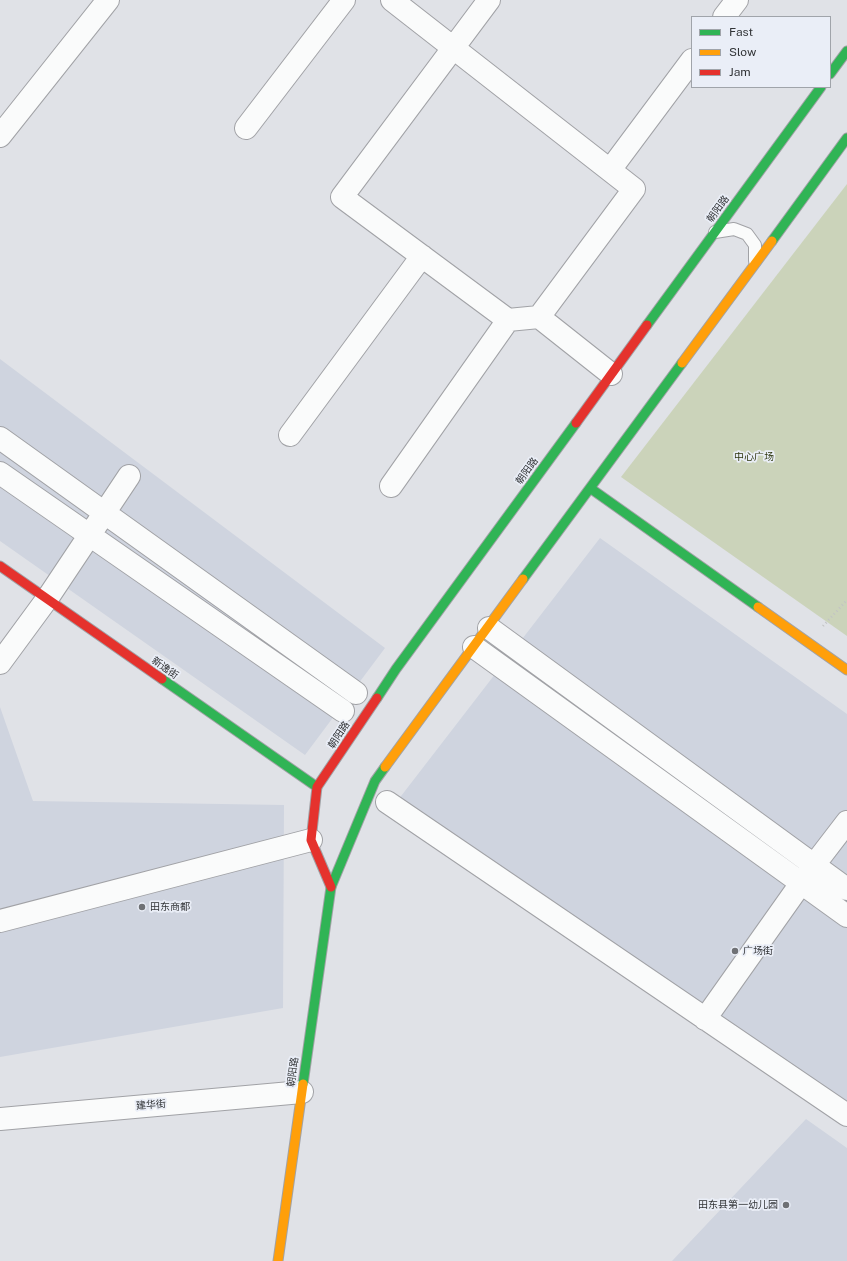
<!DOCTYPE html>
<html>
<head>
<meta charset="utf-8">
<style>
  body { margin:0 }
  #map { position:relative; width:847px; height:1261px; overflow:hidden; background:#e0e2e7; font-family:"Public Sans",sans-serif }
  canvas { display:block }
  .legend { position:absolute; left:691px; top:16px; width:140px; height:72px; box-sizing:border-box; background:#eaeef7; border:1px solid #a0a4aa; margin:0; padding:5px 7px; list-style:none; font-size:12px; color:#323437 }
  .legend li { display:flex; align-items:center; gap:8px; height:20px }
  .legend b { width:20px; border:1px solid #a0a4aa }
</style>
</head>
<body>
<div id="map">
<canvas width="847" height="1261"></canvas>
<ul class="legend">
<li><b style="height:5px;background:#30b455"></b>Fast</li>
<li><b style="height:5px;background:#ff9f0a"></b>Slow</li>
<li><b style="height:5px;background:#e5322d"></b>Jam</li>
</ul>
</div>
<script>
const c = document.querySelector('canvas').getContext('2d');
c.lineJoin = 'round';
function fill(path, color) { c.fillStyle = color; c.fill(path, 'evenodd'); }
const toPath = rows => new Path2D(rows.map(r => 'M' + r).join(''));
function trace(path, color, width, dash) { c.strokeStyle = color; c.lineWidth = width; c.lineCap = dash ? 'butt' : 'round'; c.setLineDash(dash || []); c.stroke(path); }
function label(font, color, halo, rows, align = 'center') {
  c.font = font + ' "Public Sans","Noto Sans SC",sans-serif'; c.lineWidth = 3.5; c.setLineDash([]); c.textBaseline = 'middle'; c.strokeStyle = halo; c.fillStyle = color; for (const [text, x, y, turn = 0] of rows) {
    c.save(); c.translate(x, y); c.rotate((+turn || 0) * Math.PI / 180); c.textAlign = isNaN(turn) ? turn : align; if (halo) c.strokeText(text, 0, 0); c.fillText(text, 0, 0); c.restore();
  }
}
fill(toPath([
  [0,359,385,648,305,755,0,541],
  [600,538,847,714,847,1103,398,800],
  [0,707,33,801,284,805,283,1008,0,1057],
  [806,1119,847,1148,847,1261,672,1261]
]), '#cfd4df');
fill(toPath([
  [847,184,847,636,621,477]
]), '#cbd3ba');
const lane = toPath([
  [715,232,734,229,747,234,755,245,755,261]
]);
const street = toPath([
  [392,0,634,189,539,317,611,374],
  [489,0,342,197,508,320,539,317],
  [724,17,737,0],
  [246,128,344,0],
  [0,136,108,0],
  [610,170,692,60],
  [290,435,422,256],
  [0,438,356,693],
  [0,473,343,711],
  [391,486,508,320],
  [489,628,847,889],
  [474,647,847,916],
  [0,663,47,599,129,476],
  [387,802,847,1115],
  [0,921,311,840],
  [705,1019,814,865,847,822],
  [0,1119,302,1092]
]);
const fast = toPath([
  [830,74,847,51],
  [772,241,847,138],
  [647,325,821,87],
  [590,488,758,607],
  [523,579,682,363],
  [162,679,317,787],
  [377,698,396,669,576,423],
  [303,1084,331,887,375,781,385,767]
]);
const slow = toPath([
  [682,363,772,241],
  [758,607,847,670],
  [385,767,523,579],
  [278,1261,303,1084]
]);
const jam = toPath([
  [576,423,647,325],
  [0,566,162,679],
  [331,887,311,840,317,787,377,698]
]);
trace(lane, '#a1a2a6', 14);
trace(street, '#a1a2a6', 24);
trace(fast, '#a1a2a6', 11);
trace(slow, '#a1a2a6', 11);
trace(jam, '#a1a2a6', 11);
trace(toPath([
  [823,626,847,600]
]), '#c2c3c4', 2.5, [1, 3]);
trace(lane, '#fafbfb', 12);
trace(street, '#fafbfb', 22);
trace(fast, '#30b455', 9);
trace(slow, '#ff9f0a', 9);
trace(jam, '#e5322d', 9);
for (const [x, y, r, color] of [
  [142,907,4,"#6f7175"],
  [735,951,4,"#6f7175"],
  [786,1205,4,"#6f7175"]
]) { const dot = new Path2D(); dot.arc(x, y, r, 0, 2 * Math.PI); c.fillStyle = color; c.fill(dot); trace(dot, '#eaeef7', 1.5); }
label('10px', '#323437', '#eaeef7', [
  ["朝阳路",718,209,-54],
  ["朝阳路",527,471,-54],
  ["新逸街",165,668,35],
  ["朝阳路",339,735,-56],
  ["朝阳路",293,1072,-82],
  ["建华街",151,1105,-5]
]);
label('10px', '#2d360e', '#eaeef7', [
  ["中心广场",754,457]
]);
label('10px', '#323437', '#eaeef7', [
  ["田东商都",150,907],
  ["广场街",743,951],
  ["田东县第一幼儿园",778,1205,"right"]
], 'left');
</script>
</body>
</html>
